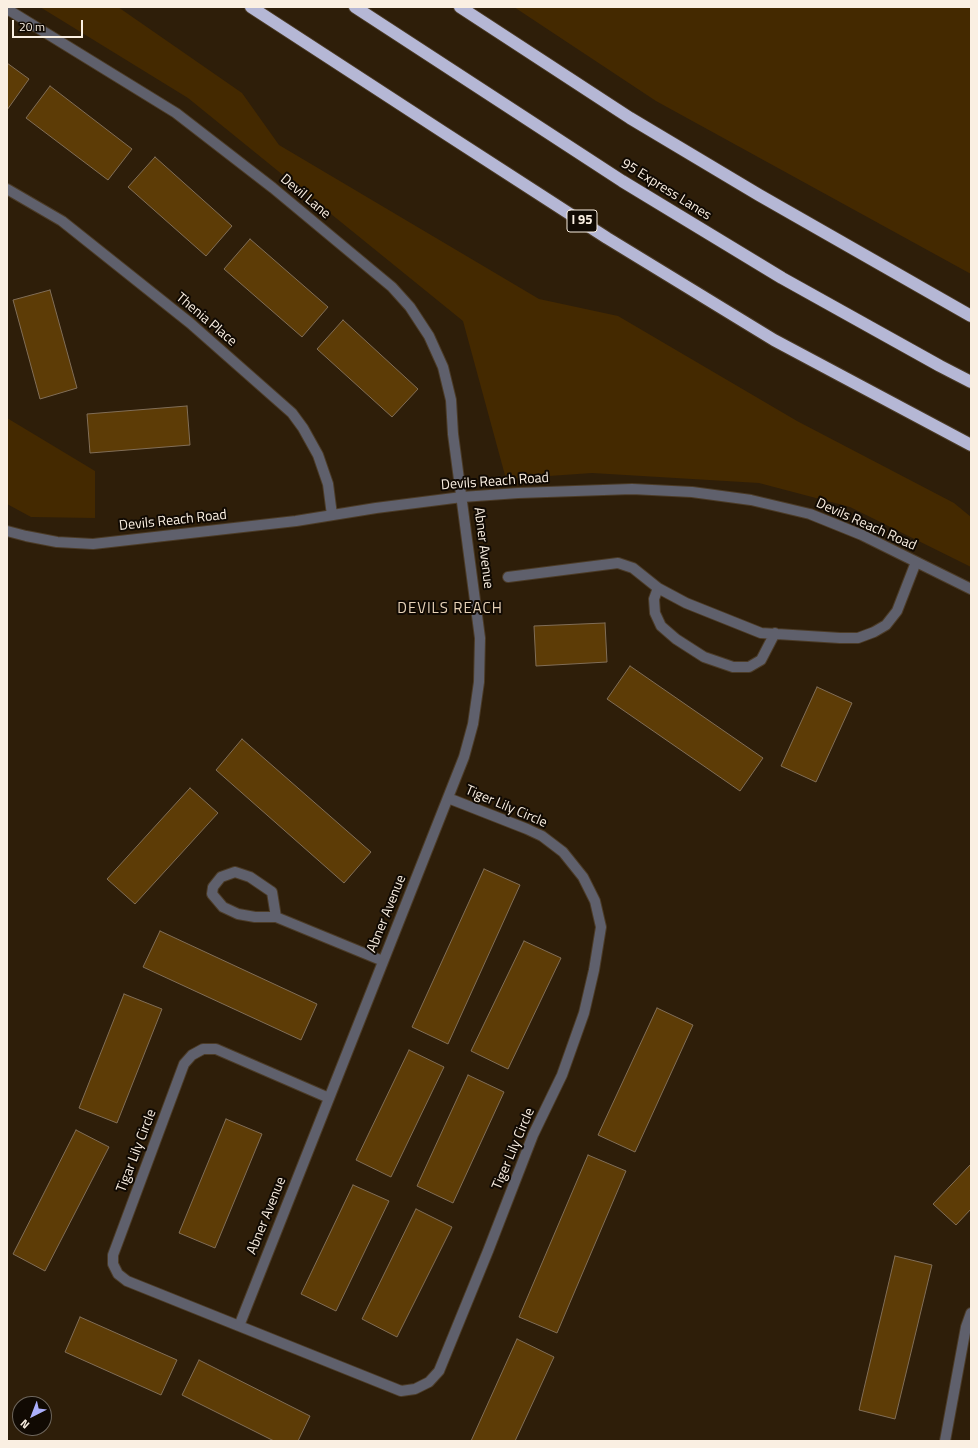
<!DOCTYPE html>
<html>
<head>
<meta charset="utf-8">
<style>
  body { margin:0 }
  #map { position:relative; width:978px; height:1448px; overflow:hidden; background:#2e1e09; font-family:"Titillium Web",sans-serif }
  canvas { display:block }
  .frame { position:absolute; inset:0; border:8px solid #faefe2; pointer-events:none }
  .north { position:absolute; left:12px; top:1396px; width:40px; height:40px; box-sizing:border-box; background:#110a03; border:1px solid #6e665c; border-radius:50%; rotate:222deg; font-size:11px; font-weight:700; line-height:16px; text-align:center; color:#faefe2 }
  .north::after { content:''; display:block; margin:auto; width:14px; height:18px; background:#abaffb; clip-path:polygon(50% 0,100% 100%,50% 72%,0 100%) }
  .scale { position:absolute; left:12px; top:20px; width:71px; height:18px; box-sizing:border-box; border:2px solid #faefe2; border-top:0; padding-left:5px; font-size:12px; line-height:14px; white-space:nowrap; color:#faefe2; -webkit-text-stroke:3px #110a03; paint-order:stroke }
</style>
</head>
<body>
<div id="map">
<canvas width="978" height="1448"></canvas>
<div class="frame"></div>
<div class="north">N</div>
<div class="scale">20 m</div>
</div>
<script>
const c = document.querySelector('canvas').getContext('2d');
c.lineJoin = 'round';
function fill(path, color) { c.fillStyle = color; c.fill(path, 'evenodd'); }
const toPath = rows => new Path2D(rows.map(r => 'M' + r).join(''));
function trace(path, color, width, dash) { c.strokeStyle = color; c.lineWidth = width; c.lineCap = dash ? 'butt' : 'round'; c.setLineDash(dash || []); c.stroke(path); }
function label(font, color, halo, rows, align = 'center') {
  c.font = font + ' "Titillium Web",sans-serif'; c.lineWidth = 4; c.setLineDash([]); c.textBaseline = 'middle'; c.strokeStyle = halo; c.fillStyle = color; for (const [text, x, y, turn = 0] of rows) {
    c.save(); c.translate(x, y); c.rotate((+turn || 0) * Math.PI / 180); c.textAlign = isNaN(turn) ? turn : align; if (halo) c.strokeText(text, 0, 0); c.fillText(text, 0, 0); c.restore();
  }
}
fill(toPath([
  [40,7,118,7,242,93,279,145,539,299,618,316,797,421,954,503,971,517,971,567,850,507,759,483,592,473,506,479,463,321,188,98],
  [514,7,971,7,971,274,656,101],
  [7,418,95,471,95,518,31,517,7,504]
]), '#442900');
const building = toPath([
  [7,63,29,79,7,110,7,63],
  [50,86,132,149,108,180,26,118,50,86],
  [155,157,232,226,206,256,128,187,155,157],
  [250,239,328,307,302,337,224,269,250,239],
  [50,290,77,388,40,399,13,300,50,290],
  [343,320,418,389,392,417,317,349,343,320],
  [187,406,190,445,90,453,87,414,187,406],
  [605,623,607,662,536,666,534,626,605,623],
  [630,666,763,758,740,791,607,699,630,666],
  [817,687,852,703,816,782,781,766,817,687],
  [242,739,371,852,344,883,216,770,242,739],
  [190,788,218,813,135,904,107,879,190,788],
  [484,869,520,885,448,1044,412,1027,484,869],
  [160,931,317,1004,301,1040,143,967,160,931],
  [524,941,561,958,508,1069,471,1051,524,941],
  [124,994,162,1009,117,1123,79,1108,124,994],
  [657,1008,693,1025,635,1152,598,1135,657,1008],
  [409,1050,444,1067,391,1177,356,1160,409,1050],
  [468,1075,504,1092,453,1203,417,1186,468,1075],
  [226,1119,262,1134,215,1248,179,1233,226,1119],
  [76,1130,109,1147,45,1271,13,1254,76,1130],
  [588,1155,626,1171,557,1333,519,1317,588,1155],
  [971,1164,971,1209,956,1225,933,1204,971,1164],
  [353,1185,389,1201,336,1311,301,1294,353,1185],
  [416,1209,452,1227,397,1337,362,1319,416,1209],
  [895,1256,932,1265,895,1419,859,1410,895,1256],
  [80,1317,177,1360,161,1395,65,1352,80,1317],
  [517,1339,554,1357,515,1441,471,1441,517,1339],
  [199,1360,310,1416,298,1441,274,1441,182,1395,199,1360]
]);
fill(building, '#5d3c06');
trace(building, '#816e57', 1);
const minor = toPath([
  [7,9,176,113,273,188,392,287,410,307,429,336,443,367,451,400,453,434,480,638,479,682,473,724,464,757,239,1326],
  [7,189,62,221,190,323,292,413,303,428,318,455,328,484,332,515],
  [7,531,26,536,57,542,93,544,296,521,376,508,462,497,518,493,632,489,692,492,751,500,810,514,862,535,971,589],
  [508,577,618,563,633,568,658,588,686,603,761,633,840,638,858,638,874,632,886,625,897,611,916,562],
  [658,588,654,599,655,613,661,626,676,639,704,657,733,667,749,667,761,660,775,633],
  [235,872,250,877,272,892,276,917,255,917,238,914,223,907,212,894,213,887,221,877,235,872],
  [276,917,383,961],
  [329,1098,216,1049,203,1049,192,1055,184,1064,113,1255,113,1264,118,1274,127,1281,401,1391,415,1389,429,1382,439,1371,488,1251,533,1135,562,1075,584,1013,594,970,601,927,595,901,583,877,563,852,542,836,527,829,448,798],
  [945,1441,966,1327,971,1313]
]);
const highway = toPath([
  [251,7,443,132,607,238,774,340,971,445],
  [355,7,622,181,782,278,940,366,971,382],
  [460,7,630,118,759,195,971,316]
]);
trace(minor, '#4b3b27', 12);
trace(highway, '#4b3b27', 14);
trace(minor, '#5f606c', 10);
trace(highway, '#b5b7d5', 12);
for (const [x, y, w] of [
  [582,221,30]
]) { const box = new Path2D(); box.roundRect(x - w / 2, y - 11, w, 22, 3); c.fillStyle = '#110a03'; c.fill(box); trace(box, '#faefe2', 1); }
label('bold 13px', '#faefe2', null, [
  ["I 95",582,221]
]);
label('14px', '#faefe2', '#110a03', [
  ["95 Express Lanes",666,190,32],
  ["Devil Lane",305,197,40],
  ["Thenia Place",206,320,40],
  ["Devils Reach Road",495,482,-4],
  ["Devils Reach Road",173,521,-6],
  ["Devils Reach Road",866,525,24],
  ["Abner Avenue",483,548,83],
  ["Tiger Lily Circle",506,807,23],
  ["Abner Avenue",387,914,-68],
  ["Tiger Lily Circle",514,1149,-67],
  ["Tigar Lily Circle",137,1151,-69],
  ["Abner Avenue",267,1216,-68]
]);
c.letterSpacing = '1px';
label('15px', '#e7d2b8', '#110a03', [
  ["DEVILS REACH",450,609]
]);
c.letterSpacing = '0px';
</script>
</body>
</html>
